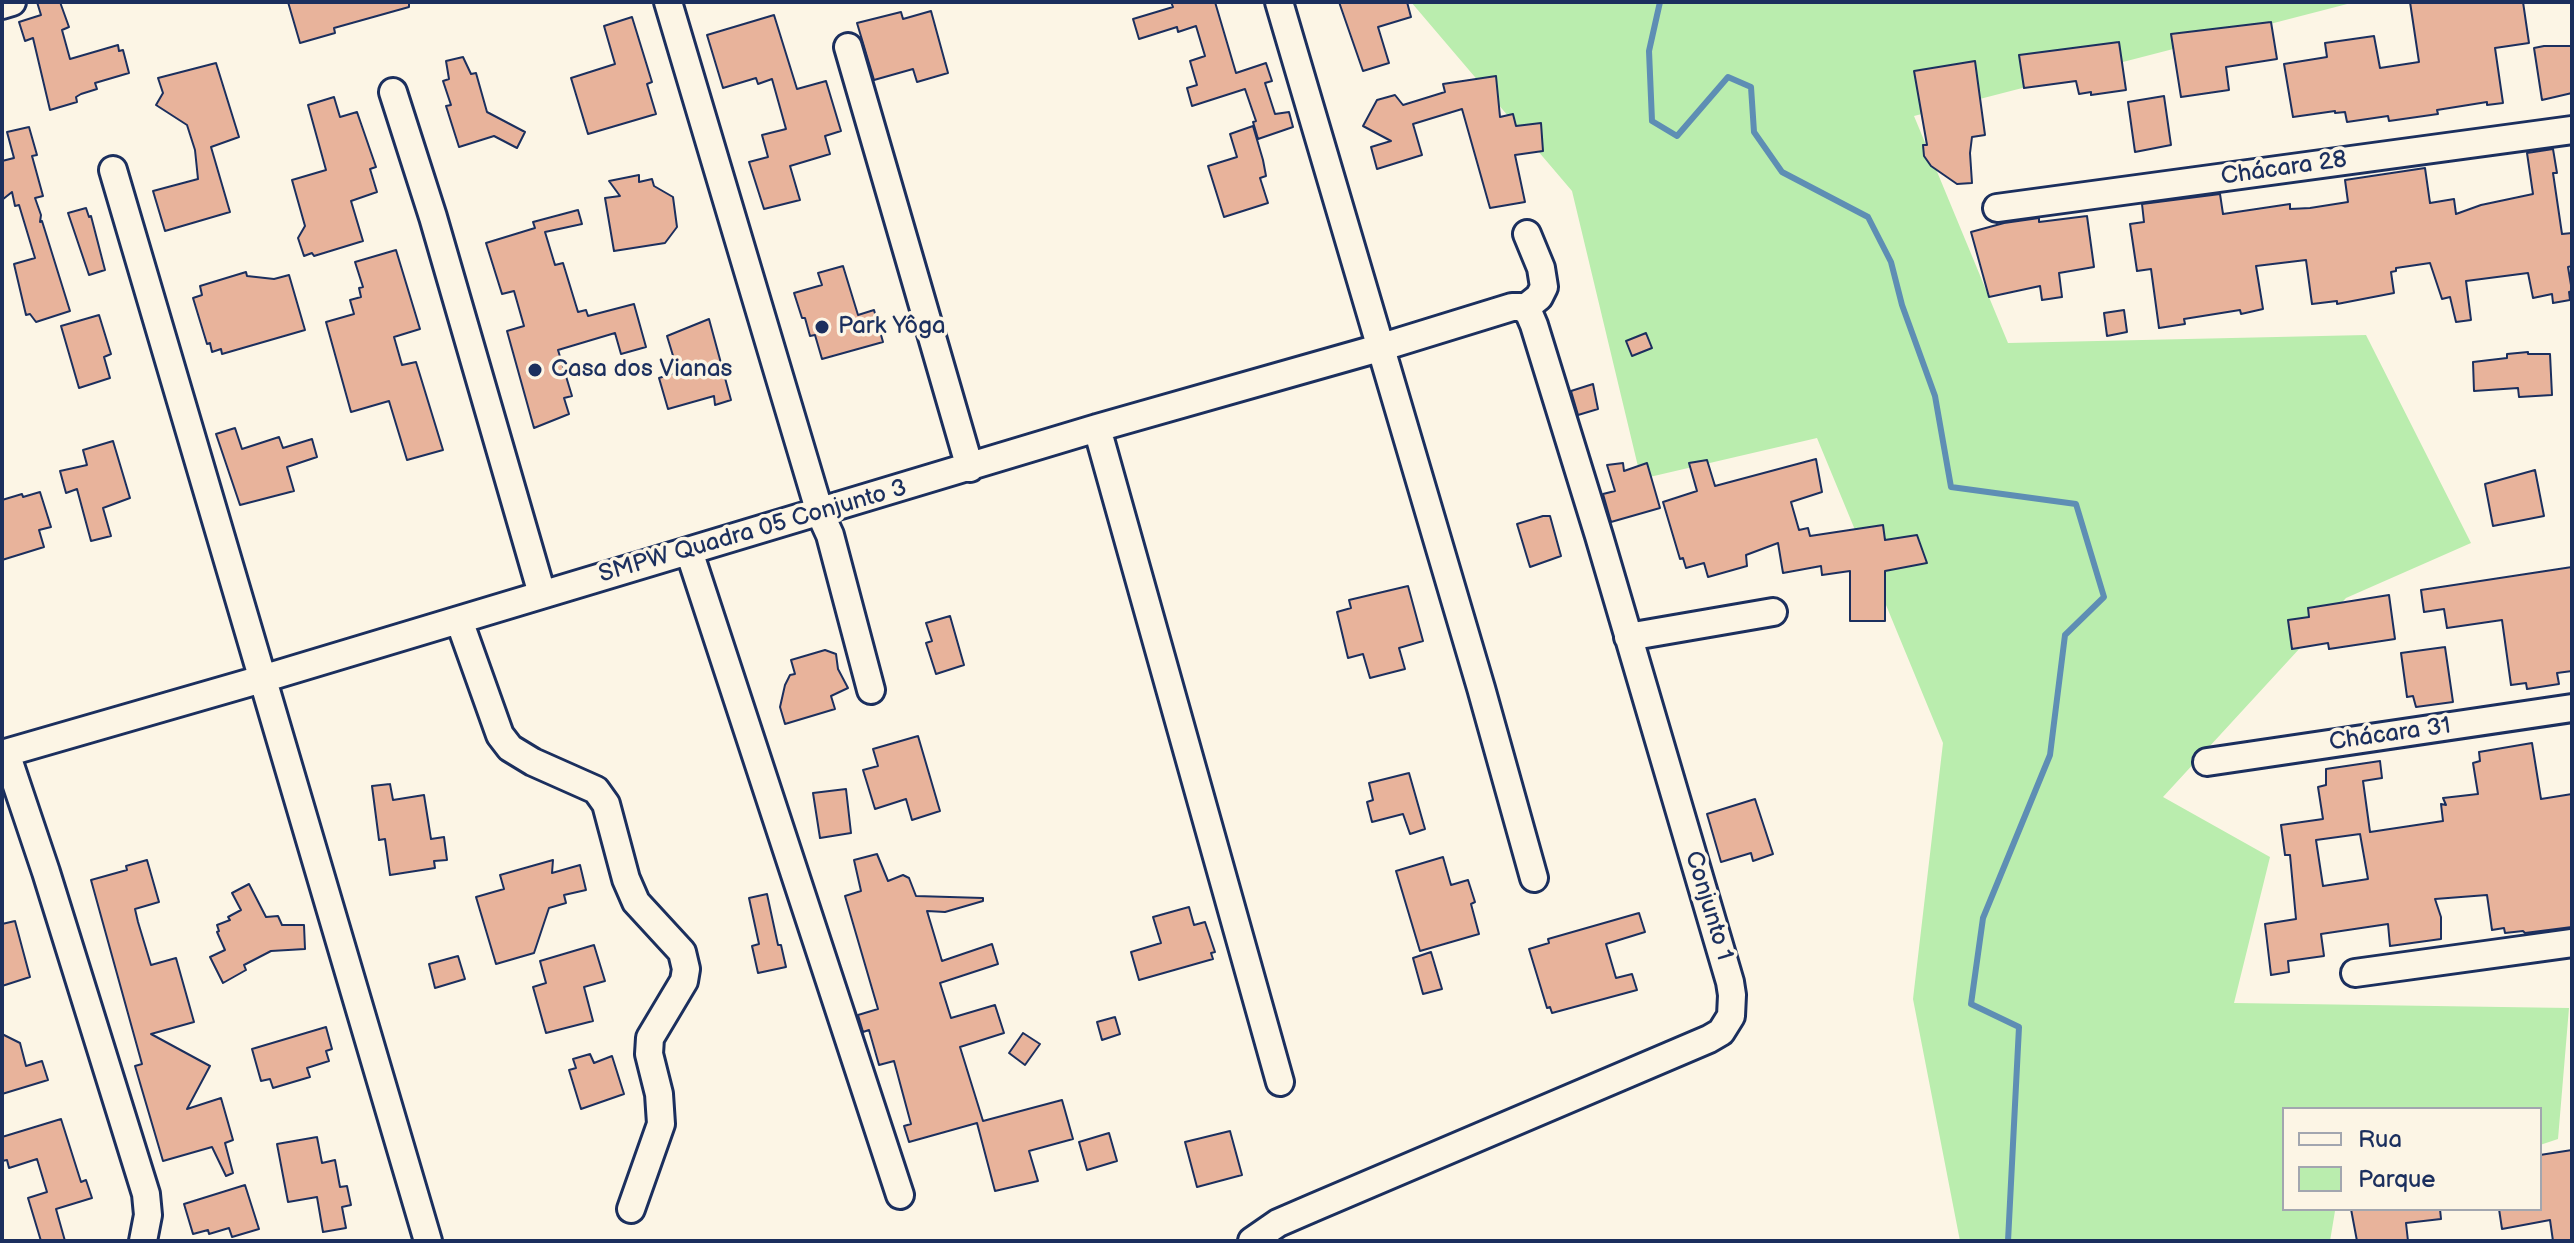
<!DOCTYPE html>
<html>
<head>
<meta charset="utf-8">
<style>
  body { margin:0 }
  #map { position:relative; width:2574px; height:1243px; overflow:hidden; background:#fcf5e5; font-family:"Balsamiq Sans",sans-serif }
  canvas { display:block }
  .frame { position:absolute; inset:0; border:4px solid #1b2f5e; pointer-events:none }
  .legend { position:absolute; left:2282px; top:1107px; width:260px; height:104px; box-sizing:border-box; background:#fcf5e5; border:2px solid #a2a6af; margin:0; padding:10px 14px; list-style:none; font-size:24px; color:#1b2f5e }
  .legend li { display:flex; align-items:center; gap:16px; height:40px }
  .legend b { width:40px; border:2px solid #a2a6af }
</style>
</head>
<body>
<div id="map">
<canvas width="2574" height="1243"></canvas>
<div class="frame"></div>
<ul class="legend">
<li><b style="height:10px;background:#fcf5e5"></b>Rua</li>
<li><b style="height:22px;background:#baedae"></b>Parque</li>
</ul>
</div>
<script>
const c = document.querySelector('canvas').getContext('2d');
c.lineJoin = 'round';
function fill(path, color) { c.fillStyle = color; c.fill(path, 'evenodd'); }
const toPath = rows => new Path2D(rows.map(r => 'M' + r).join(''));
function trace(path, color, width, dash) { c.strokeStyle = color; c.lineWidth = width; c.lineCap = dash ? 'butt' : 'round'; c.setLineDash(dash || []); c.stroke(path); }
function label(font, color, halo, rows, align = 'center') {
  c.font = font + ' "Balsamiq Sans",sans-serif'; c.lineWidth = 7; c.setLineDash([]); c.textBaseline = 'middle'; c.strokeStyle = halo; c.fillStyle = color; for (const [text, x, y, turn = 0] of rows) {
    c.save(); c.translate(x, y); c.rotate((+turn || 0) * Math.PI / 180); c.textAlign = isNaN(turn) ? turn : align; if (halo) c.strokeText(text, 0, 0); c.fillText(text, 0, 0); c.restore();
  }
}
fill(toPath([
  [1411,2,2355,2,1914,116,2008,343,2366,335,2471,543,2346,598,2163,797,2270,857,2234,1003,2569,1008,2558,1139,2540,1145,2540,1109,2284,1109,2284,1209,2340,1209,2335,1211,2330,1241,1960,1241,1913,999,1943,743,1817,438,1641,479,1572,191]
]), '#baedae');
trace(toPath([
  [1660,2,1649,51,1652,121,1677,136,1728,77,1751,87,1754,132,1782,172,1868,217,1891,262,1902,305,1935,396,1951,487,2076,504,2104,597,2065,635,2050,755,1983,918,1971,1004,2019,1027,2008,1241]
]), '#5e8eb4', 6);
const building = toPath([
  [37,2,60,2,69,27,62,30,70,59,118,45,119,51,123,50,129,73,95,83,97,89,81,94,76,97,77,102,50,110,33,38,25,41,19,22,41,15,37,2],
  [288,2,409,2,409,7,334,28,335,33,300,43,288,2],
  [1171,2,1215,2,1236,73,1266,63,1272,81,1265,83,1275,114,1289,112,1293,127,1258,139,1253,122,1256,121,1245,89,1192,106,1187,88,1197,85,1190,61,1205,56,1196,26,1178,32,1177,27,1139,39,1133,19,1173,7,1171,2],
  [1339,2,1407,2,1411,17,1378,27,1389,63,1363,71,1339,2],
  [2410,2,2523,2,2529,43,2495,48,2503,103,2487,105,2487,102,2437,110,2438,114,2389,121,2388,116,2347,122,2345,112,2335,113,2335,111,2293,117,2284,64,2327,57,2325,43,2374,36,2380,68,2419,62,2410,2],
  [931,11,948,73,917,82,913,69,874,80,857,23,901,12,903,19,931,11],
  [774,15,797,89,826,81,841,131,825,136,830,154,790,166,800,200,764,209,749,162,768,157,762,135,786,129,772,79,758,84,756,78,723,88,707,35,774,15],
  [632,17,652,82,647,84,656,114,588,134,571,78,615,64,604,26,632,17],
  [2271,22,2277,59,2226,67,2229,90,2181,97,2171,34,2271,22],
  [2119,42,2126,90,2091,95,2091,92,2079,94,2076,81,2024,88,2019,55,2119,42],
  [2544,46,2572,46,2572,93,2542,100,2534,48,2544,46],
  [463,57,471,74,476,73,487,112,525,132,517,148,494,136,459,147,446,106,451,105,443,81,449,79,446,61,463,57],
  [1975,61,1985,135,1972,137,1970,153,1972,183,1957,184,1931,166,1924,156,1923,145,1927,145,1914,71,1975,61],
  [216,63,239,137,211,147,230,212,165,231,153,191,198,179,195,150,187,125,156,105,163,93,158,78,216,63],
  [1496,76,1500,117,1513,114,1516,126,1541,123,1543,151,1515,155,1525,202,1490,208,1462,109,1413,124,1422,155,1377,169,1371,147,1391,141,1363,126,1377,100,1395,95,1403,105,1445,92,1443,84,1496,76],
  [2164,96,2171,145,2135,152,2128,102,2164,96],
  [334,97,340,117,357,112,376,167,370,169,377,192,351,201,363,241,314,256,312,253,304,256,298,238,305,226,292,180,326,170,308,105,334,97],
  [1253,126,1263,160,1266,176,1260,178,1268,203,1224,217,1208,166,1237,157,1230,134,1253,126],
  [29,127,37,155,32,156,43,196,35,198,41,215,40,222,42,221,70,311,36,322,30,314,26,315,14,264,35,258,19,205,15,206,12,192,2,200,2,161,14,158,7,132,29,127],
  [2553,149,2557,173,2553,173,2562,234,2572,233,2572,266,2568,267,2572,291,2569,292,2570,300,2553,303,2552,294,2533,298,2528,273,2466,281,2471,320,2456,322,2450,297,2442,299,2430,263,2396,268,2396,271,2391,272,2394,293,2337,304,2337,301,2312,304,2306,260,2256,266,2263,309,2241,314,2240,310,2184,319,2185,324,2159,328,2151,269,2137,271,2130,224,2144,222,2142,204,2220,194,2223,214,2290,204,2290,209,2310,208,2348,202,2345,180,2425,168,2430,203,2454,199,2456,214,2481,205,2533,194,2527,153,2553,149],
  [639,175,639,182,652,179,654,186,673,197,677,227,665,243,614,251,605,198,620,196,609,181,639,175],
  [86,208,89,217,91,216,105,270,89,275,68,213,86,208],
  [578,210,582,224,545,232,555,265,563,263,578,312,586,310,588,316,634,304,646,347,621,354,615,333,558,350,572,396,564,398,569,414,534,428,507,331,524,326,514,291,502,294,486,243,535,228,533,222,578,210],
  [2087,216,2094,267,2059,273,2062,297,2042,300,2040,286,1989,297,1971,232,2004,223,2039,218,2039,222,2087,216],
  [396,250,420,329,394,337,402,365,416,362,443,450,407,460,389,401,351,412,326,322,354,314,350,300,361,297,359,288,363,287,355,262,396,250],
  [843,266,858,315,874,310,883,342,822,359,815,335,810,336,805,318,802,318,794,293,822,285,818,273,843,266],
  [246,272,247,276,274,279,289,275,305,330,222,354,221,349,212,352,210,343,207,344,193,298,202,295,200,286,246,272],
  [2124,310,2127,332,2107,336,2104,313,2124,310],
  [99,315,111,354,104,357,110,378,79,388,61,326,99,315],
  [709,319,731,400,715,405,714,396,668,409,659,378,678,372,667,336,709,319],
  [1646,333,1652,348,1632,356,1626,341,1646,333],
  [2528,352,2528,354,2550,354,2552,395,2519,397,2518,388,2474,391,2473,362,2507,358,2507,354,2528,352],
  [1593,384,1598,409,1578,415,1571,391,1593,384],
  [235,428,242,449,279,437,283,448,312,439,317,457,287,467,294,491,240,505,216,434,235,428],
  [113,441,130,498,103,508,111,536,91,541,77,489,66,493,60,471,87,465,83,450,113,441],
  [1816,459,1822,492,1791,502,1799,530,1808,528,1810,536,1883,525,1885,540,1917,535,1927,563,1885,571,1885,621,1850,621,1850,571,1822,575,1821,566,1783,573,1778,543,1746,555,1747,566,1708,577,1704,563,1686,568,1683,558,1680,559,1663,502,1697,491,1689,463,1707,460,1715,486,1816,459],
  [1623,463,1624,471,1647,463,1660,508,1611,522,1603,494,1615,491,1607,465,1623,463],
  [2535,470,2544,516,2493,526,2485,484,2535,470],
  [40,492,51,527,39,530,44,547,2,560,2,500,22,494,23,497,40,492],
  [1543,516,1550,516,1561,556,1530,567,1517,524,1543,516],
  [2572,567,2572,671,2557,673,2559,684,2527,689,2526,683,2511,685,2502,620,2447,628,2444,609,2424,612,2421,590,2572,567],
  [1408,586,1423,641,1399,648,1405,669,1370,678,1363,654,1348,658,1337,612,1351,608,1349,600,1408,586],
  [2389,595,2395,639,2329,649,2328,643,2292,649,2288,620,2309,617,2308,608,2389,595],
  [950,616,964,665,936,674,926,643,932,641,926,623,950,616],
  [2445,647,2453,702,2416,707,2413,696,2407,697,2401,653,2445,647],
  [825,650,836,654,838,669,848,688,831,696,835,709,785,724,780,707,785,685,790,675,795,674,791,660,825,650],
  [918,736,940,811,912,820,906,799,875,809,863,770,878,766,873,749,918,736],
  [2532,743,2541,799,2572,794,2572,927,2525,933,2523,931,2505,933,2504,928,2492,930,2487,895,2435,899,2441,917,2441,939,2390,946,2388,924,2321,934,2324,956,2288,961,2289,972,2271,975,2265,924,2296,919,2290,855,2285,855,2281,825,2323,819,2318,787,2326,785,2326,769,2380,761,2382,778,2363,781,2370,832,2443,821,2441,804,2446,805,2443,798,2478,794,2473,763,2480,761,2479,752,2532,743],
  [2360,834,2368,879,2323,886,2316,840,2360,834],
  [1409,773,1425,829,1410,834,1403,814,1372,822,1367,802,1373,800,1369,783,1409,773],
  [390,784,393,800,424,795,431,839,444,837,447,860,434,861,435,868,390,875,385,839,379,840,372,786,390,784],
  [846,789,851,833,820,838,813,793,846,789],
  [1755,799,1773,854,1753,861,1751,853,1721,862,1707,814,1755,799],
  [877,854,888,881,903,875,909,878,916,896,983,898,983,901,945,912,927,911,942,961,992,944,998,964,940,983,951,1018,995,1005,1004,1033,960,1047,983,1121,1062,1100,1073,1139,1029,1151,1038,1181,995,1191,977,1123,909,1142,904,1126,911,1124,894,1061,879,1065,869,1030,863,1032,858,1015,878,1009,845,896,861,891,854,860,877,854],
  [1443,857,1451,885,1468,880,1475,902,1471,904,1479,934,1420,951,1396,871,1443,857],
  [147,860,159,902,135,909,138,922,151,965,176,958,194,1022,151,1034,210,1066,187,1109,221,1098,233,1140,225,1143,233,1173,226,1176,212,1147,163,1161,135,1066,142,1064,91,880,127,870,126,866,147,860],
  [553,860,552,873,580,865,586,890,564,895,566,903,549,908,534,953,496,964,476,897,504,889,500,875,553,860],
  [249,884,266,917,278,916,282,925,304,925,305,949,271,951,244,965,246,970,223,983,210,957,225,950,217,932,219,931,217,925,230,920,228,917,241,910,232,893,249,884],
  [767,894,778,945,781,945,786,967,758,973,752,946,759,944,749,898,767,894],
  [1189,907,1194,925,1205,922,1215,952,1211,953,1213,959,1139,980,1131,952,1161,943,1153,917,1189,907],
  [1639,913,1645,932,1606,944,1616,978,1632,974,1637,990,1552,1013,1550,1007,1547,1008,1529,949,1549,943,1548,939,1639,913],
  [15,921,30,977,2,986,2,924,15,921],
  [594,945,605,981,584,987,593,1021,546,1033,533,987,546,983,540,961,594,945],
  [1431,952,1442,989,1423,994,1413,958,1431,952],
  [458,956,465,979,435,988,429,964,458,956],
  [1115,1017,1120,1034,1102,1040,1097,1022,1115,1017],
  [326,1027,332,1049,326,1051,329,1061,307,1068,310,1077,273,1088,270,1079,261,1081,252,1049,326,1027],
  [1023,1033,1040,1044,1025,1065,1009,1053,1023,1033],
  [2,1034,20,1043,26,1066,42,1061,48,1080,2,1094,2,1034],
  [590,1054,594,1063,612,1056,624,1094,581,1109,569,1070,576,1068,573,1059,590,1054],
  [61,1119,81,1182,86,1180,92,1198,56,1209,65,1241,41,1241,28,1198,47,1192,37,1159,9,1168,7,1160,2,1161,2,1137,61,1119],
  [1230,1131,1242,1175,1197,1187,1185,1142,1230,1131],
  [1109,1133,1117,1161,1087,1170,1079,1142,1109,1133],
  [317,1137,322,1163,335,1160,340,1187,347,1186,351,1205,342,1207,346,1228,323,1232,317,1197,288,1202,277,1144,317,1137],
  [2572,1150,2572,1241,2553,1241,2550,1220,2502,1229,2499,1209,2540,1209,2540,1155,2572,1150],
  [245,1185,259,1229,232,1237,229,1228,209,1234,208,1230,193,1234,184,1204,245,1185],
  [2351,1209,2440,1209,2441,1219,2406,1223,2408,1241,2357,1241,2351,1209]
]);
fill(building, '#e8b39b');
trace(building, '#1b2f5e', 2);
const minor = toPath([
  [668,2,786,399,820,513,830,535,871,690],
  [1279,2,1481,688,1534,878],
  [2,5,12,2],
  [848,47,970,468],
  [393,92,433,217,542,594],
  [113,170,428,1241],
  [1997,208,2572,130],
  [1524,309,1539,297,1544,287,1541,268,1527,234],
  [1097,428,1280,1082],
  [689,551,900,1195],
  [459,620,500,735,510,748,533,762,596,790,606,804,626,879,636,902,682,952,686,969,684,981,650,1038,649,1054,659,1094,661,1124,631,1209],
  [1628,637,1773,612],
  [6,753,46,872,146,1194,148,1215,143,1241],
  [2,754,262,679,1097,428,1379,348,1512,307,1520,307,1528,311,1534,325,1599,536,1730,982,1732,995,1731,1016,1721,1032,1709,1039,1315,1207,1278,1223,1252,1241],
  [2207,762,2572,708],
  [2355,973,2572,943]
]);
trace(minor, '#1b2f5e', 32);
trace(minor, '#fcf5e5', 26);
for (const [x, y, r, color] of [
  [822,327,8,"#1b2f5e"],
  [535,370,8,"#1b2f5e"]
]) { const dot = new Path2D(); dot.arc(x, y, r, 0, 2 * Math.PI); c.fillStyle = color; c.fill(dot); trace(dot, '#fcf5e5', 3); }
label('24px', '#1b2f5e', '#fcf5e5', [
  ["Chácara 28",2284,169,-8],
  ["SMPW Quadra 05 Conjunto 3",753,532,-16],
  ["Chácara 31",2390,735,-8],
  ["Conjunto 1",1708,906,73]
]);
label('24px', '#1b2f5e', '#fcf5e5', [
  ["Park Yôga",838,327],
  ["Casa dos Vianas",551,370]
], 'left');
</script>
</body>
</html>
